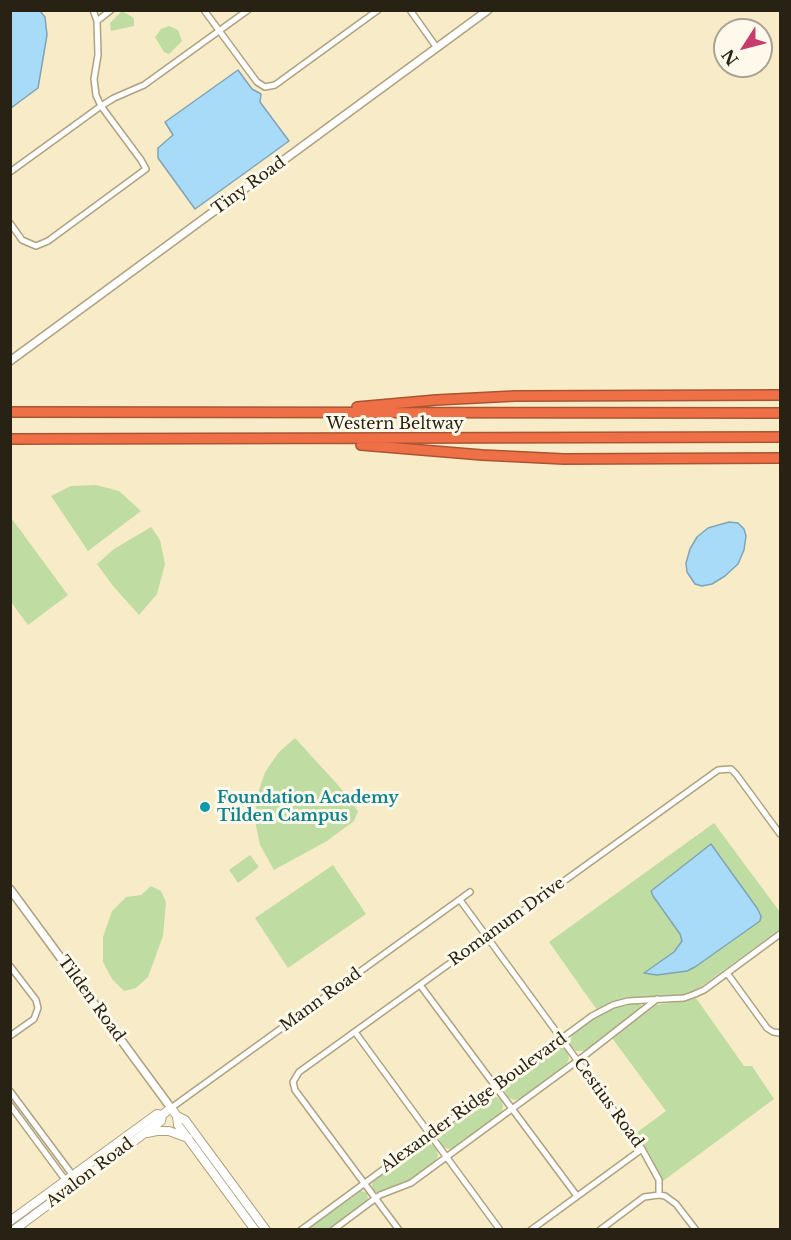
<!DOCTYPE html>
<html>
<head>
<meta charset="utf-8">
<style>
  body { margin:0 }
  #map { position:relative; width:791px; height:1240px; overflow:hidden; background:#f8ebc7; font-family:"Libre Baskerville",serif }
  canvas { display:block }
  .frame { position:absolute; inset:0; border:12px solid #272214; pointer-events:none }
  .north { position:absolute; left:713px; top:18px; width:60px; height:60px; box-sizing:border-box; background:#fef9ea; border:2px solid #a8a394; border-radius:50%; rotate:234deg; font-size:16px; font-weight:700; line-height:24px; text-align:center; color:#272214 }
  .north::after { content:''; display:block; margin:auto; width:21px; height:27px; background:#c73b6d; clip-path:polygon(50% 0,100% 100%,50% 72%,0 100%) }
</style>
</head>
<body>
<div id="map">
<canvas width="791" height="1240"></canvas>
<div class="frame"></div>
<div class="north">N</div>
</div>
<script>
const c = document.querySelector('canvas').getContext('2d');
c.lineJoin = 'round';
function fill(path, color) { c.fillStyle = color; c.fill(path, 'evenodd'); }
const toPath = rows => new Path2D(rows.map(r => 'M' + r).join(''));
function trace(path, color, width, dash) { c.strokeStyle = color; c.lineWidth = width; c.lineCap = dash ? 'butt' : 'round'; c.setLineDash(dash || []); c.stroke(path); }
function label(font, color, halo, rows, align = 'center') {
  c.font = font + ' "Libre Baskerville",serif'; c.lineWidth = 6; c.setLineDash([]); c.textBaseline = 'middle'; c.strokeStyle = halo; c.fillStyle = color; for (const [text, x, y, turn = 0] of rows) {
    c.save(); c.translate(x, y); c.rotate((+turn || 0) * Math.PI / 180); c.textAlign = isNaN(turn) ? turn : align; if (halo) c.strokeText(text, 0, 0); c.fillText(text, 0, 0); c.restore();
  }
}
fill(toPath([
  [122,11,134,18,134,26,111,31,110,23],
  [169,26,178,30,182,41,169,54,164,52,155,37,161,29],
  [96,485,119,491,141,511,88,551,51,496,71,486],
  [12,519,68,595,28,625,11,602],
  [151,527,160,540,165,564,157,594,139,615,113,586,97,564,114,549],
  [295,738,338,785,358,811,354,821,327,841,274,870,260,845,255,821,257,796,265,772,279,752],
  [714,823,780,912,780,929,695,991,682,995,624,999,597,1010,549,942],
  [250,855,259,867,238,883,229,870],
  [333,865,366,914,288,968,255,918],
  [151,886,161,891,166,902,163,936,148,977,136,988,124,991,112,979,103,962,103,937,112,911,126,897,141,895],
  [696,998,744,1066,752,1066,774,1099,663,1181,649,1153,636,1133,666,1111,612,1038,656,1005],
  [636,1003,641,1005,641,1008,639,1012,586,1051,576,1051,570,1045,572,1034,600,1014,614,1008],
  [557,1047,564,1048,568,1054,569,1059,566,1065,520,1099,514,1100,508,1097,504,1089,507,1083],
  [491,1095,499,1098,502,1102,503,1107,501,1113,454,1148,448,1149,442,1146,438,1137,442,1129],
  [426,1143,433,1145,437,1150,438,1156,435,1162,402,1185,378,1193,373,1190,372,1184,374,1180],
  [358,1191,362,1191,367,1193,368,1198,366,1202,329,1229,307,1230]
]), '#bfdda3');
const water = toPath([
  [11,10,40,11,45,17,47,35,38,88,11,108,11,10],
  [238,70,252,89,261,94,260,102,289,141,195,209,158,158,158,148,173,135,165,122,238,70],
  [729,522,738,523,744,529,746,536,744,550,738,564,725,576,712,584,702,586,695,584,687,572,686,563,690,549,697,537,708,528,729,522],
  [711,844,757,908,761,916,760,921,695,967,687,971,657,975,644,973,674,952,682,941,680,934,653,896,651,891,711,844]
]);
fill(water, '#a7dbf8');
trace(water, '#81a4b4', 1.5);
const minor = toPath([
  [204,10,257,82,265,87,275,85,378,10],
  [410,10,437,48],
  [97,21,111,10],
  [10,172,101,106,114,98,144,85,248,10],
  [10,223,22,240,36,246,48,241,146,169,141,160,101,106,96,95,94,79,98,55,97,21,93,10],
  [460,900,642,1149,659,1180,659,1195],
  [10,966,36,1000,38,1008,34,1019,10,1036],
  [727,973,767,1028,773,1032,780,1033],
  [420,985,577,1196],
  [355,1032,500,1230],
  [10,1091,74,1177],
  [10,1105,66,1181],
  [171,1108,470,892],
  [301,1230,592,1016,613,1005,628,1001,684,998,695,994,704,990,780,934],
  [333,1230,380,1195,411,1183,584,1056,657,999],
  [399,1230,295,1090,293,1082,299,1072,718,770,731,769,736,774,780,834],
  [531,1230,642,1149],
  [600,1230,644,1197,659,1195,665,1196,676,1204,696,1230]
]);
const tertiary = toPath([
  [10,361,488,10],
  [10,889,171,1108]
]);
const secondary = toPath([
  [177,1116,185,1120,266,1230],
  [147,1133,157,1131,169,1131,188,1138],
  [10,1221,157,1114,162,1115],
  [14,1230,161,1121,162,1115,171,1108,177,1116,178,1125,255,1230]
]);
const motorway = toPath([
  [357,407,436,400,515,396,780,395],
  [10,412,780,413],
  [10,439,780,437],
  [361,445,482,455,564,459,780,458]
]);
trace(minor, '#aea280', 8);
trace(tertiary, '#aea280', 10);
trace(secondary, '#aea280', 10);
trace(motorway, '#a95534', 12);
trace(minor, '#fff', 5);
trace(tertiary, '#fff', 7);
trace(secondary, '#fff', 8);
trace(motorway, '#ef7046', 9);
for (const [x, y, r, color] of [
  [205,807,6,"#0f9aa8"]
]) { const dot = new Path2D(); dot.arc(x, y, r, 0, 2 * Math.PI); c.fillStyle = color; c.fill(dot); trace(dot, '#fef9ea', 2); }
label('16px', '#272214', '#fef9ea', [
  ["Tiny Road",249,186,-36],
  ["Western Beltway",395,424],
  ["Romanum Drive",507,922,-36],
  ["Tilden Road",91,999,54],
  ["Mann Road",321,1000,-36],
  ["Alexander Ridge Boulevard",474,1103,-36],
  ["Cestius Road",608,1103,54],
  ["Avalon Road",90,1173,-37]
]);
label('bold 16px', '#0d838f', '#fef9ea', [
  ["Foundation Academy",217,798],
  ["Tilden Campus",217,816]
], 'left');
</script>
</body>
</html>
